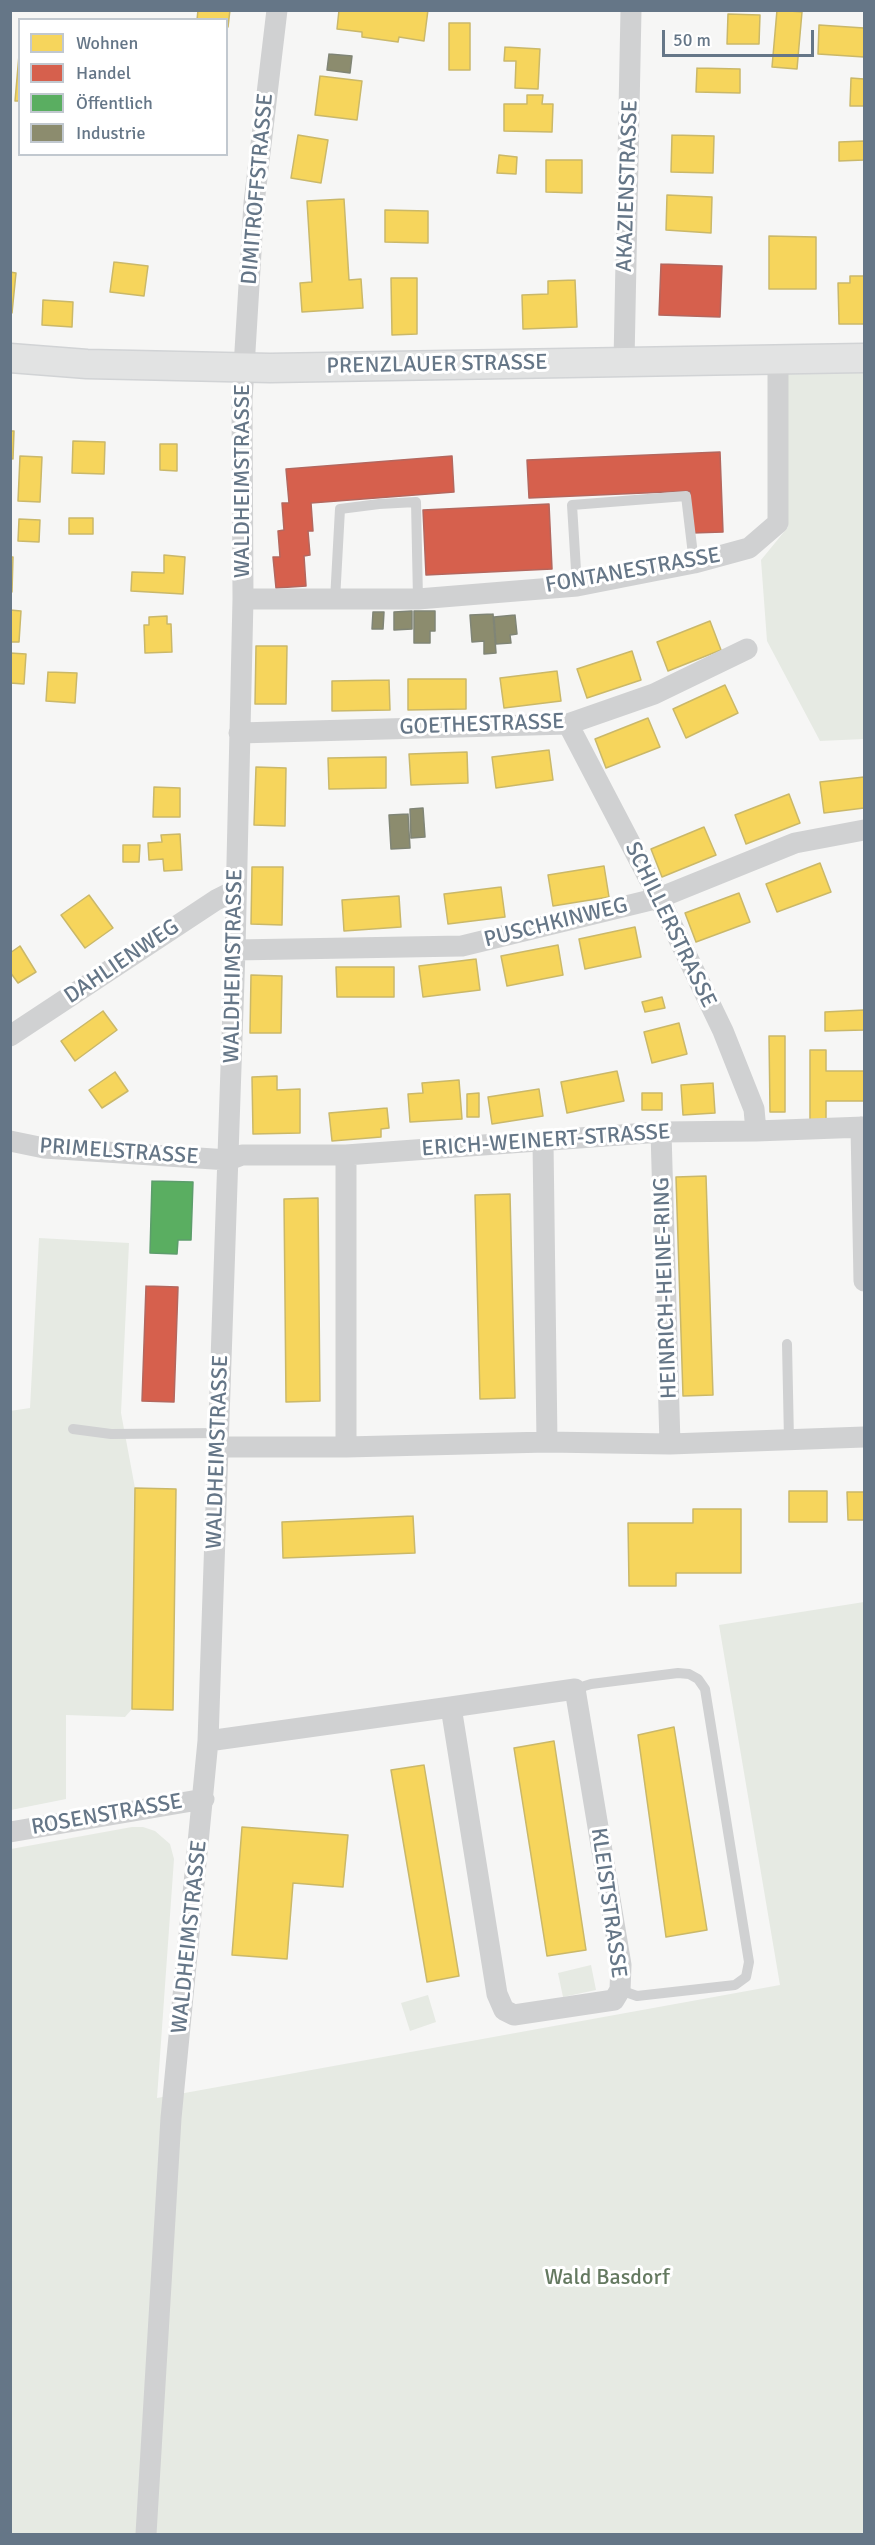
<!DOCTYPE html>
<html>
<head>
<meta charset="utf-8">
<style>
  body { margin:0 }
  #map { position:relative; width:875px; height:2545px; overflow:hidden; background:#f6f6f5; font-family:Signika,sans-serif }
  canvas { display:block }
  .frame { position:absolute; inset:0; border:12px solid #657687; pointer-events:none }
  .legend { position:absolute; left:18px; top:18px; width:210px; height:138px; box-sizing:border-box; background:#fff; border:2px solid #c1c8cf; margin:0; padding:8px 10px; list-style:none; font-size:18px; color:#657687 }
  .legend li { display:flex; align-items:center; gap:12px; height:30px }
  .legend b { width:30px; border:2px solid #c1c8cf }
  .scale { position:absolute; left:662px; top:30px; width:152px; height:27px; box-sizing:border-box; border:3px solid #657687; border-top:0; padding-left:8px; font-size:18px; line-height:21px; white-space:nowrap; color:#657687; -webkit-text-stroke:4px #fff; paint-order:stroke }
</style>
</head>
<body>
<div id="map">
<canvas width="875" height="2545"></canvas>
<div class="frame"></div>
<ul class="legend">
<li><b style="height:16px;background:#f6d55c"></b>Wohnen</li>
<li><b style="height:16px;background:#d6604d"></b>Handel</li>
<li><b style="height:16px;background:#5aae61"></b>Öffentlich</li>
<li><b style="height:16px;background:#8c8c6e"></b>Industrie</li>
</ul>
<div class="scale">50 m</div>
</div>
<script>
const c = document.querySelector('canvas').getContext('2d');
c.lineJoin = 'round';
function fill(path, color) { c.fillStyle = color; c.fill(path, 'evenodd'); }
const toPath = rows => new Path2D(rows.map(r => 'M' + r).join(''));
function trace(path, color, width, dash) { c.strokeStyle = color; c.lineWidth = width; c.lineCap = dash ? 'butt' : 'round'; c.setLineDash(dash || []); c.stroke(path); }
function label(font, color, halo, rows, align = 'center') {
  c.font = font + ' Signika,sans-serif'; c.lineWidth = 6; c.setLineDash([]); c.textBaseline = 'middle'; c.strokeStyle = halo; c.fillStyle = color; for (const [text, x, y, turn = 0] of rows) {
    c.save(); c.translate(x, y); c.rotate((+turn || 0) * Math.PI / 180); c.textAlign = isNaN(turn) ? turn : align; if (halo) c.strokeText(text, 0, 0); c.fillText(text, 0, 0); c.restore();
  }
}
fill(toPath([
  [864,366,864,739,820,741,767,641,761,560,788,527,788,367],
  [39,1238,129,1243,121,1413,135,1488,132,1709,125,1717,66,1715,66,1799,11,1810,10,1411,30,1408],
  [864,1602,864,2534,11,2534,11,1849,132,1827,143,1827,155,1831,170,1844,174,1859,157,2098,780,1985,719,1625],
  [591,1965,596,1990,563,1997,558,1973],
  [428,1995,436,2022,410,2031,401,2003]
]), '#e6eae3');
const homes = toPath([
  [198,10,230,10,228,27,226,20,197,20,198,10],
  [339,10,428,10,424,41,399,37,398,42,362,37,362,32,337,29,339,10],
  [777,10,802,12,797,69,772,67,777,10],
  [728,14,760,15,759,44,727,44,728,14],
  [449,23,470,23,470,70,449,70,449,23],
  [819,25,864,28,864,57,818,54,819,25],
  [505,47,540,49,538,89,515,88,516,61,504,61,505,47],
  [19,55,20,55,20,101,15,101,19,55],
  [697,68,740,69,740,93,696,92,697,68],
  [320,76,362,81,357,120,315,115,320,76],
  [851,78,864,79,864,106,850,106,851,78],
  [527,95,543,95,542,104,553,104,552,132,504,131,504,104,527,104,527,95],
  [298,135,328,140,321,183,291,178,298,135],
  [672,135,714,136,713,173,671,172,672,135],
  [864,141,864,160,839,161,839,142,864,141],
  [499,155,517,157,516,174,497,173,499,155],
  [546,160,582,160,582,193,546,192,546,160],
  [667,195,712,197,711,233,666,230,667,195],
  [344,199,349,280,361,279,363,308,302,312,300,283,312,282,307,201,344,199],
  [385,210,428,211,428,243,385,242,385,210],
  [769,236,816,237,816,289,769,289,769,236],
  [114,262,148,266,144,296,110,292,114,262],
  [10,272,16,273,12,313,10,313,10,272],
  [850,276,864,276,864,324,839,324,838,283,850,283,850,276],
  [391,278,417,278,417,334,392,335,391,278],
  [575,280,577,327,523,329,522,295,548,294,548,281,575,280],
  [43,300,73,302,72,327,42,325,43,300],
  [10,431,14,431,13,459,10,458,10,431],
  [73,441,105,442,104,474,72,473,73,441],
  [160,444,177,444,177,471,160,470,160,444],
  [20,456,42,457,40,502,18,501,20,456],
  [69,518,93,518,93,534,69,534,69,518],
  [19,519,40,520,39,542,18,541,19,519],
  [164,555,185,557,183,594,131,591,132,572,164,573,164,555],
  [10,557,13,557,12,592,10,592,10,557],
  [10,610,21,611,19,642,10,642,10,610],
  [167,616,167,624,171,624,172,652,145,653,144,625,149,625,149,617,167,616],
  [710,621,721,650,668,671,657,642,710,621],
  [256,646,287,646,286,704,255,704,256,646],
  [632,651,641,680,587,698,577,669,632,651],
  [10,653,26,654,24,684,10,683,10,653],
  [557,671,561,701,504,708,500,678,557,671],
  [48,672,77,673,75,703,46,701,48,672],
  [408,679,466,679,466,709,408,710,408,679],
  [389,680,390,710,332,711,332,681,389,680],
  [725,685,738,713,686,738,673,709,725,685],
  [648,718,660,747,606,768,595,739,648,718],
  [549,750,553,780,496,788,492,757,549,750],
  [467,752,468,783,411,785,409,754,467,752],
  [386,757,386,788,329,789,328,758,386,757],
  [256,767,286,768,285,826,254,825,256,767],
  [864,777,864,808,824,813,820,782,864,777],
  [154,787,180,788,180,817,153,817,154,787],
  [789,794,800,823,746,844,735,815,789,794],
  [704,827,716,855,662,877,651,849,704,827],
  [180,834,182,870,164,871,163,859,149,860,148,843,162,842,161,835,180,834],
  [123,845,140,845,139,862,123,862,123,845],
  [820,863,831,892,777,912,766,884,820,863],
  [604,866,609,897,553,906,548,875,604,866],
  [252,867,283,867,282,925,251,924,252,867],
  [501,887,505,917,448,924,444,894,501,887],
  [739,893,750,922,696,942,685,913,739,893],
  [89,895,113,928,85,948,61,915,89,895],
  [399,896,401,927,344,931,342,900,399,896],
  [635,927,641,957,585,969,579,939,635,927],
  [558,945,563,975,507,986,501,956,558,945],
  [20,946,36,972,18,983,10,972,10,953,20,946],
  [476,959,480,990,423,997,419,966,476,959],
  [336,967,394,967,394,997,337,997,336,967],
  [251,975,282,976,281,1033,250,1033,251,975],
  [662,997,665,1008,645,1012,642,1002,662,997],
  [864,1010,864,1030,825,1031,825,1012,864,1010],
  [103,1011,117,1030,75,1061,61,1041,103,1011],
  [679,1023,687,1054,652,1063,644,1032,679,1023],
  [769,1036,785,1036,785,1112,770,1112,769,1036],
  [810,1050,826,1050,826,1071,864,1071,864,1101,826,1101,826,1121,810,1121,810,1050],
  [617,1071,624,1101,567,1113,561,1082,617,1071],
  [115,1072,128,1091,102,1108,89,1090,115,1072],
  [277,1076,277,1090,300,1089,300,1133,253,1134,252,1077,277,1076],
  [459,1080,462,1119,410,1122,408,1094,423,1093,422,1083,459,1080],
  [713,1083,715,1113,683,1115,681,1085,713,1083],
  [539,1089,543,1116,492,1124,488,1097,539,1089],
  [479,1093,479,1117,467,1117,467,1094,479,1093],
  [642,1093,662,1093,662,1110,642,1110,642,1093],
  [387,1108,389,1128,381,1129,381,1137,332,1141,329,1113,387,1108],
  [706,1176,713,1395,683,1396,676,1177,706,1176],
  [510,1194,515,1398,480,1399,475,1195,510,1194],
  [318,1198,320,1401,286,1402,284,1199,318,1198],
  [135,1488,176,1489,173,1710,132,1709,135,1488],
  [789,1491,827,1491,827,1522,789,1522,789,1491],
  [847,1492,864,1492,864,1529,864,1520,848,1520,847,1492],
  [693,1509,741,1509,741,1573,676,1573,676,1586,629,1586,628,1523,693,1523,693,1509],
  [413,1516,415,1553,283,1558,282,1522,413,1516],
  [674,1727,707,1930,666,1937,638,1735,674,1727],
  [554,1741,586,1950,547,1956,514,1748,554,1741],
  [424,1765,459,1976,427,1982,391,1770,424,1765],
  [242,1827,348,1835,343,1887,293,1883,287,1959,232,1955,242,1827]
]);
fill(homes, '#f6d55c');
trace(homes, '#cab869', 1.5);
const shops = toPath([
  [661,264,722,266,720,317,659,315,661,264],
  [720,452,723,532,692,533,690,491,529,498,527,460,720,452],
  [452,456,454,492,311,503,313,531,308,531,310,555,304,556,306,586,276,588,273,557,280,557,278,531,284,530,282,503,289,503,286,469,452,456],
  [549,504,552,569,426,575,423,510,549,504],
  [146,1286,178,1287,174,1402,142,1401,146,1286]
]);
fill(shops, '#d6604d');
trace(shops, '#b4675e', 1.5);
const public = toPath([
  [152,1181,193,1182,191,1240,178,1240,177,1254,150,1253,152,1181]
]);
fill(public, '#5aae61');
trace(public, '#5d9d6c', 1.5);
const industry = toPath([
  [329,54,352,56,350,73,327,70,329,54],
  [412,611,412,629,394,630,394,612,412,611],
  [414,611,435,611,435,631,430,631,430,643,414,643,414,611],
  [373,612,384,612,383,629,372,629,373,612],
  [493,614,496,653,484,654,484,641,472,642,470,615,493,614],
  [515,615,517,634,510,635,511,643,496,644,494,617,515,615],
  [423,808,425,837,411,838,410,809,423,808],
  [408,814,410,848,391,849,389,815,408,814]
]);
fill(industry, '#8c8c6e');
trace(industry, '#808576', 1.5);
const secondary = toPath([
  [10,358,87,364,270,368,864,358]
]);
trace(secondary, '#d1d3d5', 31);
trace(toPath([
  [577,586,572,505,686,496,694,563],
  [335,600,340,509,379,504,416,502,418,599],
  [787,1344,789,1440],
  [73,1429,111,1434,219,1433],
  [575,1689,591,1684,678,1673,689,1674,698,1679,705,1689,749,1962,746,1977,735,1985,637,1996,620,1990]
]), '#d0d1d2', 10);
trace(toPath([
  [624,361,631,10],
  [243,599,418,599,577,586,694,563,749,548,778,523,778,360],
  [568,724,659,898,723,1031,754,1109,756,1131],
  [239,733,568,724,654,694,747,649],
  [235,950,462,946,659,898,795,843,864,830],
  [10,1036,216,900,236,890],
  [861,1127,864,1281],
  [661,1132,670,1444],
  [10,1141,44,1148,229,1160,242,1155,346,1155,661,1132,756,1131,864,1127],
  [543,1142,547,1442],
  [218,1447,346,1447,547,1442,670,1444,864,1437],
  [346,1447,346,1155],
  [208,1741,451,1707,575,1689,621,1965,620,1990,614,2000,514,2015,504,2010,497,1994,451,1707],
  [10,1832,204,1799],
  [146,2534,171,2118,208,1741,235,950,243,599,242,400,254,203,277,10]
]), '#d0d1d2', 21);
trace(secondary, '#e2e3e3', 28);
label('22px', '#657687', '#fff', [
  ["AKAZIENSTRASSE",628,186,-88],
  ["DIMITROFFSTRASSE",258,189,-85],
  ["PRENZLAUER STRASSE",437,365,-1],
  ["WALDHEIMSTRASSE",243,481,-90],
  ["FONTANESTRASSE",633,571,-10],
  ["GOETHESTRASSE",482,725,-2],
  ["PUSCHKINWEG",556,923,-14],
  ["SCHILLERSTRASSE",670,925,64],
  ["DAHLIENWEG",122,962,-34],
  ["WALDHEIMSTRASSE",234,966,-89],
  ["ERICH-WEINERT-STRASSE",546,1141,-4],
  ["PRIMELSTRASSE",119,1152,4],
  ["HEINRICH-HEINE-RING",666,1288,-92],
  ["WALDHEIMSTRASSE",218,1452,-88],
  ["ROSENSTRASSE",107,1815,-10],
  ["KLEISTSTRASSE",608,1903,82],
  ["WALDHEIMSTRASSE",190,1937,-84]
]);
label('22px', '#647960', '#fff', [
  ["Wald Basdorf",607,2278]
]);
</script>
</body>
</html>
